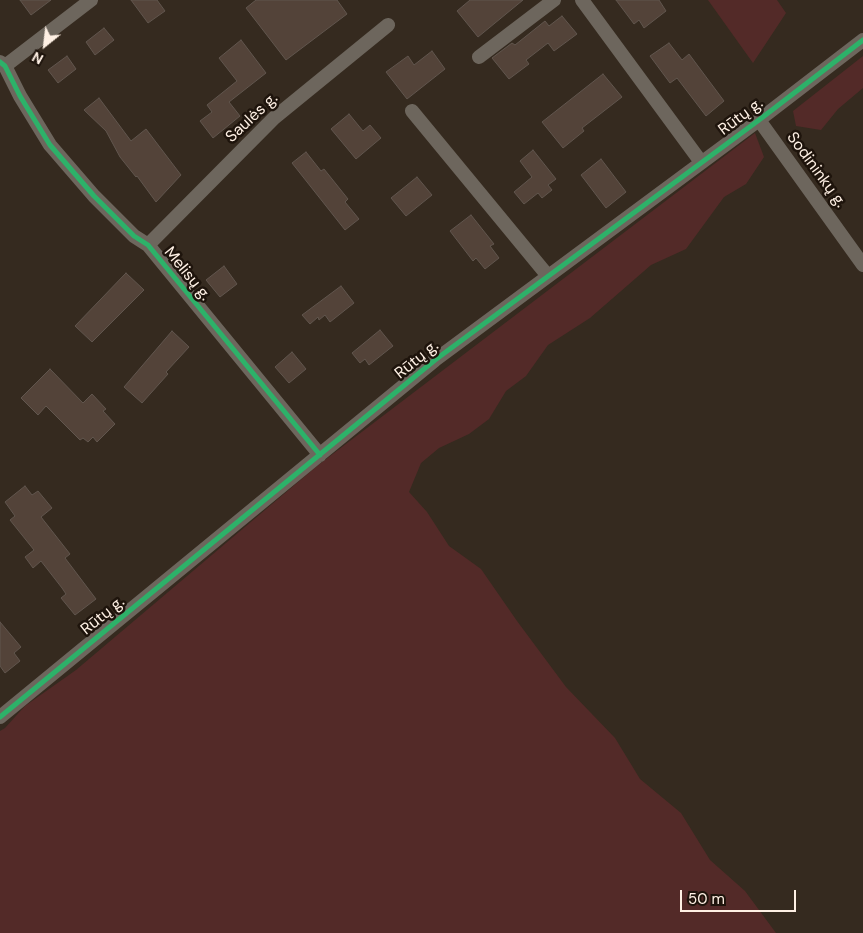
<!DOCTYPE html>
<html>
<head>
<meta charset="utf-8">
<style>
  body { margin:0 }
  #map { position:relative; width:863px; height:933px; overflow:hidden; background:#352a1f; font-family:"DM Sans",sans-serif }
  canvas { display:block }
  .north { position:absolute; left:20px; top:20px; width:50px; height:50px; -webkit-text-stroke:4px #1e140c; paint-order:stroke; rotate:209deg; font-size:14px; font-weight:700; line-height:20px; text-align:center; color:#fef0e4 }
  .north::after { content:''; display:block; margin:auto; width:18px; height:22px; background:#fef0e4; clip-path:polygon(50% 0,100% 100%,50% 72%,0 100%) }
  .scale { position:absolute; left:680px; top:890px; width:116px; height:22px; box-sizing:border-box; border:2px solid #fef0e4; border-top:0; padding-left:6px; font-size:15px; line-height:18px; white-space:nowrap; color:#fef0e4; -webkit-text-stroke:4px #1e140c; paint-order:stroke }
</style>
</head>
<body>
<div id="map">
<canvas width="863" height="933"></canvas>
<div class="north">N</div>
<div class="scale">50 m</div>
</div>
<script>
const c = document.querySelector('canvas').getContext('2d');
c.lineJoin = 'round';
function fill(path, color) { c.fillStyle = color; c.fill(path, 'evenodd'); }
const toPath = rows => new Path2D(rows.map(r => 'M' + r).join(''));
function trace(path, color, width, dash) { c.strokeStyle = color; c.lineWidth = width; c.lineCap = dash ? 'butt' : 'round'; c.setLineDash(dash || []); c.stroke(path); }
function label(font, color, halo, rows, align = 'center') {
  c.font = font + ' "DM Sans",sans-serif'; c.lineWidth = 5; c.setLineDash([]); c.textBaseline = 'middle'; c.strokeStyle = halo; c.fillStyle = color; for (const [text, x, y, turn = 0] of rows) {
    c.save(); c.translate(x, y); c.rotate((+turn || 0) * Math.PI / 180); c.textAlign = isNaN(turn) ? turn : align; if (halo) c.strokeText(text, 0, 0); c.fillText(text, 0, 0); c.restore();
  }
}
fill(toPath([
  [708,0,777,0,786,13,753,63],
  [863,56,863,88,838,109,821,130,796,126,793,111],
  [755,133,764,157,746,184,724,197,686,249,651,265,590,318,548,345,526,376,506,391,489,419,469,434,439,448,421,463,409,492,427,512,449,546,481,569,517,621,566,687,615,738,640,779,681,813,710,860,745,891,776,933,0,933,0,731,5,728,25,706,76,670,317,466]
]), '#532a28');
const building = toPath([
  [20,0,51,0,31,15,20,0],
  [131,0,157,0,165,11,148,23,131,0],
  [256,0,337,0,347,14,286,60,246,8,256,0],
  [470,0,523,0,478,37,457,11,470,0],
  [616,0,659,0,666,11,644,28,639,20,634,24,616,0],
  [562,16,577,34,554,51,548,43,526,60,529,64,509,79,492,58,512,43,515,45,545,21,549,26,562,16],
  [104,28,114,40,95,55,86,42,104,28],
  [241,40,266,73,229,102,240,116,213,138,200,121,212,112,207,105,237,81,219,58,241,40],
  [669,43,682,60,689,54,724,101,706,116,677,78,670,83,650,56,669,43],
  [432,51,445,69,407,99,386,72,408,56,414,65,432,51],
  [67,56,76,69,58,83,48,70,67,56],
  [603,74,622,97,582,128,584,131,563,148,542,122,603,74],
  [99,98,131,141,146,129,181,175,156,202,137,176,136,177,120,157,106,131,84,110,99,98],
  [349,114,363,131,370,125,381,138,356,159,331,129,349,114],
  [533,150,556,179,548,185,552,190,542,198,538,193,524,204,514,192,532,177,520,161,533,150],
  [306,152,321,171,324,169,348,199,345,202,359,219,345,230,292,163,306,152],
  [601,159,626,192,606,208,581,175,601,159],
  [417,177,432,195,406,216,391,198,417,177],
  [471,215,494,244,490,246,499,258,485,269,476,258,473,261,450,231,471,215],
  [224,266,237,284,220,297,206,280,224,266],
  [126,273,144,290,92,342,75,326,126,273],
  [341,286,354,303,330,322,325,315,319,320,318,317,310,324,302,315,341,286],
  [380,330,393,346,369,365,365,359,360,363,352,353,380,330],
  [172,331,189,347,166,372,168,374,142,403,124,387,172,331],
  [292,352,306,369,289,383,275,367,292,352],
  [50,369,83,403,92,394,106,409,103,411,115,424,97,442,93,437,88,442,83,438,80,440,46,406,38,415,21,398,50,369],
  [25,486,32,495,38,491,52,508,41,517,70,554,65,558,96,599,75,615,61,598,66,594,62,588,41,561,33,568,25,557,34,550,10,520,15,516,5,502,25,486],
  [0,622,21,647,14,653,20,661,5,673,0,666,0,622]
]);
fill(building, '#534339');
trace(building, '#61564e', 1);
trace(toPath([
  [582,0,701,162],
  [479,57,554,0],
  [0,62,5,66,20,96,50,145,94,196,134,236,148,245,320,455],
  [5,66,91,0],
  [412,111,548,276],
  [759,120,863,265],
  [148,245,274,118,388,25],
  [0,717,435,360,759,120,863,40]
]), '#6d665d', 14);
trace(toPath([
  [0,62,5,66,20,96,50,145,94,196,134,236,148,245,320,455],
  [0,717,435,360,759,120,863,40]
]), '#2db169', 5);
label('16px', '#fef0e4', '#1e140c', [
  ["Rūtų g.",741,117,-37],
  ["Saulės g.",252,118,-43],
  ["Sodininkų g.",816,170,54],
  ["Melisų g.",187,274,51],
  ["Rūtų g.",417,360,-39],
  ["Rūtų g.",103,616,-39]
]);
</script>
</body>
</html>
